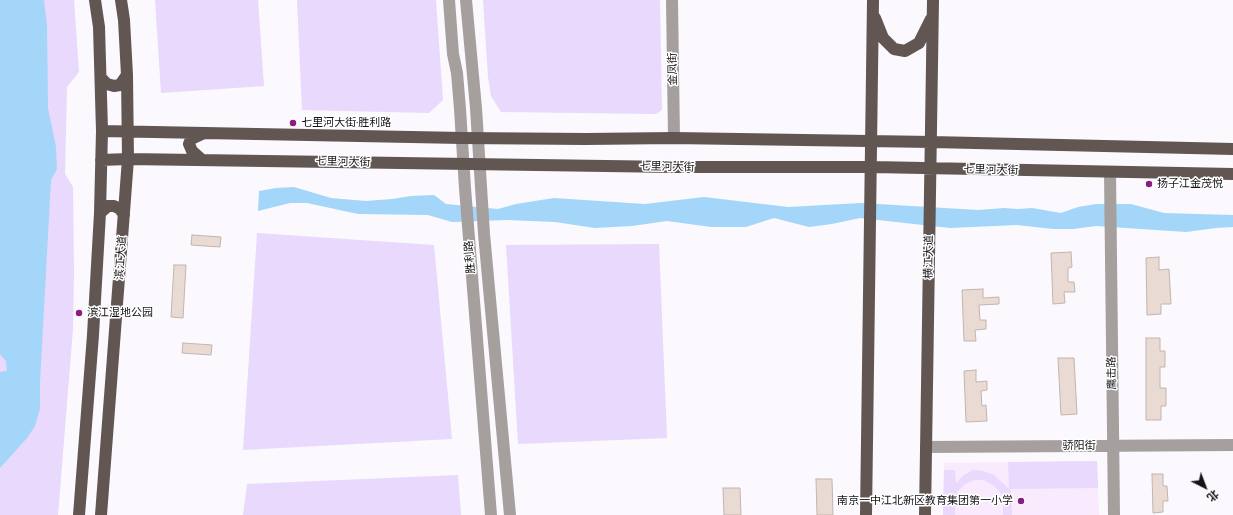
<!DOCTYPE html>
<html>
<head>
<meta charset="utf-8">
<style>
  body { margin:0 }
  #map { position:relative; width:1233px; height:515px; overflow:hidden; background:#fbf8fe; font-family:"PT Sans Narrow","Noto Sans SC",sans-serif }
  canvas { display:block }
  .north { position:absolute; left:1185px; top:467px; width:40px; height:40px; -webkit-text-stroke:3px #fff; paint-order:stroke; rotate:138deg; font-size:11px; font-weight:700; line-height:16px; text-align:center; color:#141216 }
  .north::after { content:''; display:block; margin:auto; width:14px; height:18px; background:#141216; clip-path:polygon(50% 0,100% 100%,50% 72%,0 100%) }
</style>
</head>
<body>
<div id="map">
<canvas width="1233" height="515"></canvas>
<div class="north">北</div>
</div>
<script>
const c = document.querySelector('canvas').getContext('2d');
c.lineJoin = 'round';
function fill(path, color) { c.fillStyle = color; c.fill(path, 'evenodd'); }
const toPath = rows => new Path2D(rows.map(r => 'M' + r).join(''));
function trace(path, color, width, dash) { c.strokeStyle = color; c.lineWidth = width; c.lineCap = dash ? 'butt' : 'round'; c.setLineDash(dash || []); c.stroke(path); }
function label(font, color, halo, rows, align = 'center') {
  c.font = font + ' "PT Sans Narrow","Noto Sans SC",sans-serif'; c.lineWidth = 3; c.setLineDash([]); c.textBaseline = 'middle'; c.strokeStyle = halo; c.fillStyle = color; for (const [text, x, y, turn = 0] of rows) {
    c.save(); c.translate(x, y); c.rotate((+turn || 0) * Math.PI / 180); c.textAlign = isNaN(turn) ? turn : align; if (halo) c.strokeText(text, 0, 0); c.fillText(text, 0, 0); c.restore();
  }
}
fill(toPath([
  [1097,461,1099,515,943,515,944,463]
]), '#f9eafd');
fill(toPath([
  [0,0,74,0,79,72,67,87,65,174,73,187,74,273,73,329,58,515,0,515],
  [155,0,258,0,264,86,161,93],
  [297,0,436,0,443,100,429,113,302,110],
  [483,0,660,0,662,110,656,114,501,112,491,96,488,77],
  [257,233,434,245,452,439,243,450],
  [659,244,667,438,518,444,506,245],
  [1097,461,1098,488,1010,489,1011,492,1012,515,1003,515,1003,500,1000,492,994,486,984,480,974,480,965,484,957,492,955,500,955,515,943,515,944,470,955,470,956,483,964,475,973,470,983,471,994,475,1009,489,1008,462],
  [458,475,461,515,243,515,247,484]
]), '#e8d9fd');
fill(toPath([
  [0,0,44,0,47,26,48,108,56,147,57,169,51,180,40,382,40,409,35,426,27,438,0,468,0,372,7,371,6,361,0,354],
  [294,187,331,198,366,201,392,199,411,196,434,195,446,204,498,209,516,204,554,198,645,204,704,197,788,207,861,203,978,210,1004,208,1018,209,1032,208,1061,213,1078,207,1096,204,1131,204,1164,213,1233,215,1233,227,1216,228,1186,232,1096,226,1073,229,1053,229,1017,225,950,228,860,218,832,224,809,227,774,218,746,227,711,227,667,221,632,226,595,228,555,222,507,220,452,222,428,215,358,214,307,203,290,203,258,211,259,191,276,188]
]), '#a3d6f9');
const building = toPath([
  [192,235,221,237,220,247,191,245,192,235],
  [1071,252,1072,267,1068,268,1068,282,1074,282,1075,292,1064,292,1065,303,1053,304,1051,253,1071,252],
  [1159,257,1159,270,1169,269,1171,304,1161,304,1161,314,1147,315,1146,258,1159,257],
  [174,265,186,265,183,318,171,317,174,265],
  [983,289,983,298,999,297,999,304,979,305,980,320,986,320,986,329,975,330,976,341,964,341,962,290,983,289],
  [1146,338,1160,338,1160,351,1165,351,1165,367,1160,367,1160,388,1166,388,1166,406,1161,406,1161,420,1146,420,1146,338],
  [183,343,212,345,211,355,182,353,183,343],
  [1058,358,1074,358,1077,414,1061,415,1058,358],
  [976,370,976,382,987,381,987,390,981,391,982,406,986,405,987,421,966,422,964,371,976,370],
  [1152,474,1163,474,1163,486,1167,486,1168,501,1163,501,1163,512,1153,513,1152,474],
  [816,479,832,479,833,515,817,515,816,479],
  [723,488,740,488,741,515,724,515,723,488]
]);
fill(building, '#e9dbd3');
trace(building, '#c2b5ad', 1);
trace(toPath([
  [449,0,453,54,457,73,460,109,465,188,491,515],
  [466,0,476,108,484,234,510,515],
  [672,0,674,138],
  [1110,172,1114,515],
  [926,447,1233,445]
]), '#a59f9d', 12);
trace(toPath([
  [875,18,883,38,894,49,905,51,919,43,931,19],
  [101,78,107,84,114,86,120,85,127,75],
  [102,131,462,138,586,139,674,138,932,142,1233,149],
  [101,160,128,159,674,167,872,167,1233,174],
  [202,160,192,151,189,144,191,139,204,133],
  [100,213,108,206,114,206,120,209,124,215],
  [79,515,93,335,100,213,102,131,99,27,95,0],
  [101,515,128,159,127,75,124,20,121,0],
  [866,515,873,0],
  [925,515,933,0]
]), '#615652', 12);
for (const [x, y, r, color] of [
  [293,123,4,"#8a1d81"],
  [1149,184,4,"#8a1d81"],
  [79,313,4,"#8a1d81"],
  [1021,501,4,"#8a1d81"]
]) { const dot = new Path2D(); dot.arc(x, y, r, 0, 2 * Math.PI); c.fillStyle = color; c.fill(dot); trace(dot, '#fff', 1.5); }
label('11px', '#141216', '#fff', [
  ["金凤街",673,69,-91],
  ["七里河大街",343,162,1],
  ["七里河大街",667,167,1],
  ["七里河大街",991,170,1],
  ["胜利路",470,257,-95],
  ["横江大道",929,257,-89],
  ["滨江大道",121,258,-86],
  ["鹰击路",1112,373,-91],
  ["骄阳街",1079,446]
]);
label('11px', '#141216', '#fff', [
  ["七里河大街·胜利路",301,123],
  ["扬子江金茂悦",1157,184],
  ["滨江湿地公园",87,313],
  ["南京一中江北新区教育集团第一小学",1013,501,"right"]
], 'left');
</script>
</body>
</html>
